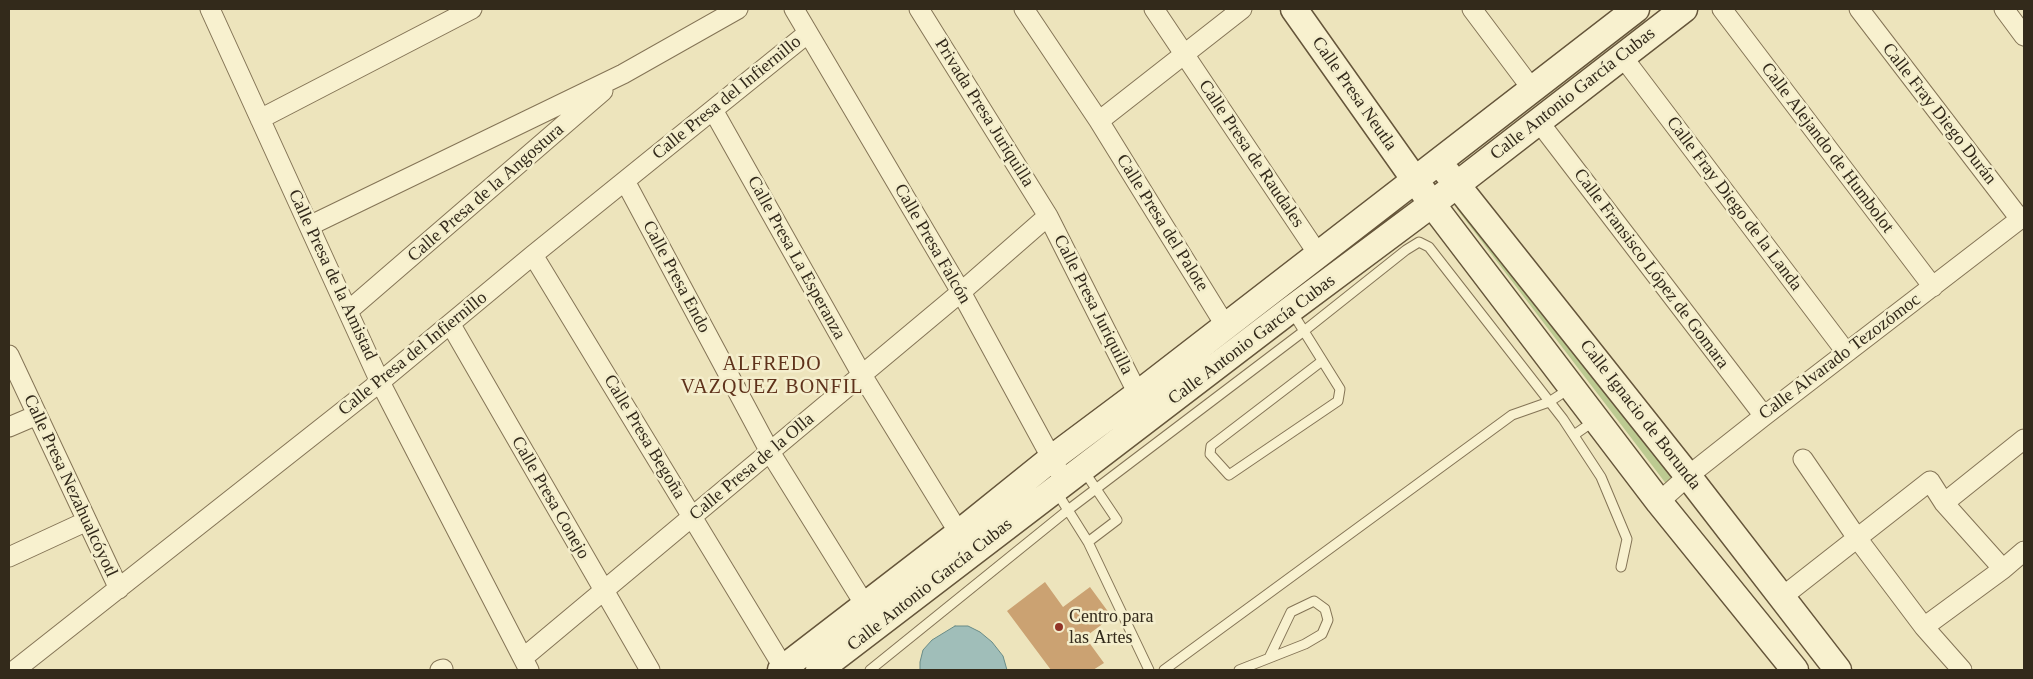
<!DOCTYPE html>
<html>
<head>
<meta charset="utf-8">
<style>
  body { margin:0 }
  #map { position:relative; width:2033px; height:679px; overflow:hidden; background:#ede4bc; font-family:Georgia,serif }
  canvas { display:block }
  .frame { position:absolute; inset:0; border:10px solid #332a1b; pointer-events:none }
</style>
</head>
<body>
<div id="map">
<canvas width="2033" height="679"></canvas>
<div class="frame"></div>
</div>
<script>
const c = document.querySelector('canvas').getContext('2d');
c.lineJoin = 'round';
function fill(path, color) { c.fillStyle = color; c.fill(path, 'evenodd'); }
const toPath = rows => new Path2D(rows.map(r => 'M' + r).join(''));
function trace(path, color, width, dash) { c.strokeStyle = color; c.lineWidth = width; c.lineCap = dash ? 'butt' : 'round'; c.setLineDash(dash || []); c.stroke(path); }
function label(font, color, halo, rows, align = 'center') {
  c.font = font + ' Georgia,serif'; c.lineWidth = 5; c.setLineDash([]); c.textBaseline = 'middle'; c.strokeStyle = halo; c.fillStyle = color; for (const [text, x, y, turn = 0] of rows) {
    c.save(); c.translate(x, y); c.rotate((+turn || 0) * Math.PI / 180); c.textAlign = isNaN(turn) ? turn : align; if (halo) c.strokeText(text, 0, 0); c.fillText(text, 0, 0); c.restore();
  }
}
fill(toPath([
  [1456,198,1678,480,1667,485,1457,209]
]), '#bcca91');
const water = toPath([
  [955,626,968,626,980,632,992,642,1003,656,1007,670,920,670,920,662,923,650,932,640,955,626]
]);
fill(water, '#a0beb9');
trace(water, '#688b87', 1);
fill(toPath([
  [1045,582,1063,607,1090,587,1112,617,1085,637,1104,663,1093,670,1051,670,1007,611]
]), '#cba272');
const lane = toPath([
  [1292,312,1340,389,1338,401,1229,475,1210,454,1211,446,1322,361],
  [1574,435,1594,421],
  [1084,471,1117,520,1088,542],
  [1056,491,1088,542,1149,670],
  [870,670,1068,510,1304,331,1406,250,1419,242,1429,247,1563,419,1601,477,1627,539,1621,567],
  [1164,670,1512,415,1549,402,1569,389],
  [1239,670,1305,644,1322,634,1328,620,1325,609,1314,601,1291,612,1269,658]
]);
const street = toPath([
  [210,9,380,382,529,670],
  [794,9,961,292,1058,470],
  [919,9,1048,216,1138,394],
  [1024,9,1099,121,1225,325],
  [1154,9,1318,254],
  [1472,9,1532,89],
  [1722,9,1933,287],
  [1859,9,2020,219],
  [2004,9,2024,36],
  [1622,56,1846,352],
  [713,110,862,375,959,533],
  [260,119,472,9],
  [1099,121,1242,9],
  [1539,122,1764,416],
  [625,181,770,452,865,605],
  [309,226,623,74,738,9],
  [533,255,785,670],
  [348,311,603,91],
  [451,325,650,670],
  [9,355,119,589],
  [9,427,37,415],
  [1803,459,1857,538,1924,627,1962,670],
  [1659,502,1688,476,1764,416,2024,216],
  [1944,503,2024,439],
  [9,557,87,521],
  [1782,597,1930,481,1944,503,2003,569],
  [1924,627,2003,569,2024,551],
  [523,658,961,292,1048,216],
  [15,670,380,382,533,255,808,33],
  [440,670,443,669]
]);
const secondary = toPath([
  [1294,9,1432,204,1659,502,1795,670],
  [1445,170,1688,476,1838,670],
  [781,670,959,533,1051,459,1138,394,1636,9],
  [819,670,1290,310,1432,204,1684,9]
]);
trace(lane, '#847456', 11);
trace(street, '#847456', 21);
trace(secondary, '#65553a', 29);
trace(lane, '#f8f1cf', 9);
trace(street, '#f8f1cf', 19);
trace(secondary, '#f8f1cf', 26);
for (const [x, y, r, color] of [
  [1059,627,5,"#923427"]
]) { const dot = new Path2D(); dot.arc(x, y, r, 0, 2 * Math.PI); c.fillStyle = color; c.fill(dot); trace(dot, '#f4eecc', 2); }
label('18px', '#332a1b', '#f4eecc', [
  ["Calle Presa Neutla",1354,94,55],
  ["Calle Antonio García Cubas",1573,94,-38],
  ["Calle Presa del Infiernillo",727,98,-39],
  ["Privada Presa Juriquilla",984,113,58],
  ["Calle Fray Diego Durán",1939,114,52],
  ["Calle Alejando de Humbolot",1827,148,53],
  ["Calle Presa de Raudales",1251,154,56],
  ["Calle Presa de la Angostura",486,193,-41],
  ["Calle Fray Diego de la Landa",1734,204,53],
  ["Calle Presa del Palote",1162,223,58],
  ["Calle Presa Falcón",932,244,60],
  ["Calle Presa La Esperanza",796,258,61],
  ["Calle Fransisco López de Gomara",1651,269,53],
  ["Calle Presa de la Amistad",332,275,65],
  ["Calle Presa Endo",676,277,62],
  ["Calle Presa Juriquilla",1093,305,63],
  ["Calle Antonio García Cubas",1252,340,-37],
  ["Calle Presa del Infiernillo",413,354,-39],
  ["Calle Alvarado Tezozómoc",1840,357,-37],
  ["Calle Ignacio de Borunda",1640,415,52],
  ["Calle Presa Begoña",644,437,59],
  ["Calle Presa de la Olla",752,467,-40],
  ["Calle Presa Nezahualcóyotl",70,486,65],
  ["Calle Presa Conejo",550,498,60],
  ["Calle Antonio García Cubas",930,585,-38]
]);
label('18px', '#332a1b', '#f4eecc', [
  ["Centro para",1069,617],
  ["las Artes",1069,638]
], 'left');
c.letterSpacing = '1px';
label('20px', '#5f321b', '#f4eecc', [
  ["ALFREDO",772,365],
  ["VAZQUEZ BONFIL",772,388]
]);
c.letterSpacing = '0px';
</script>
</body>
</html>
